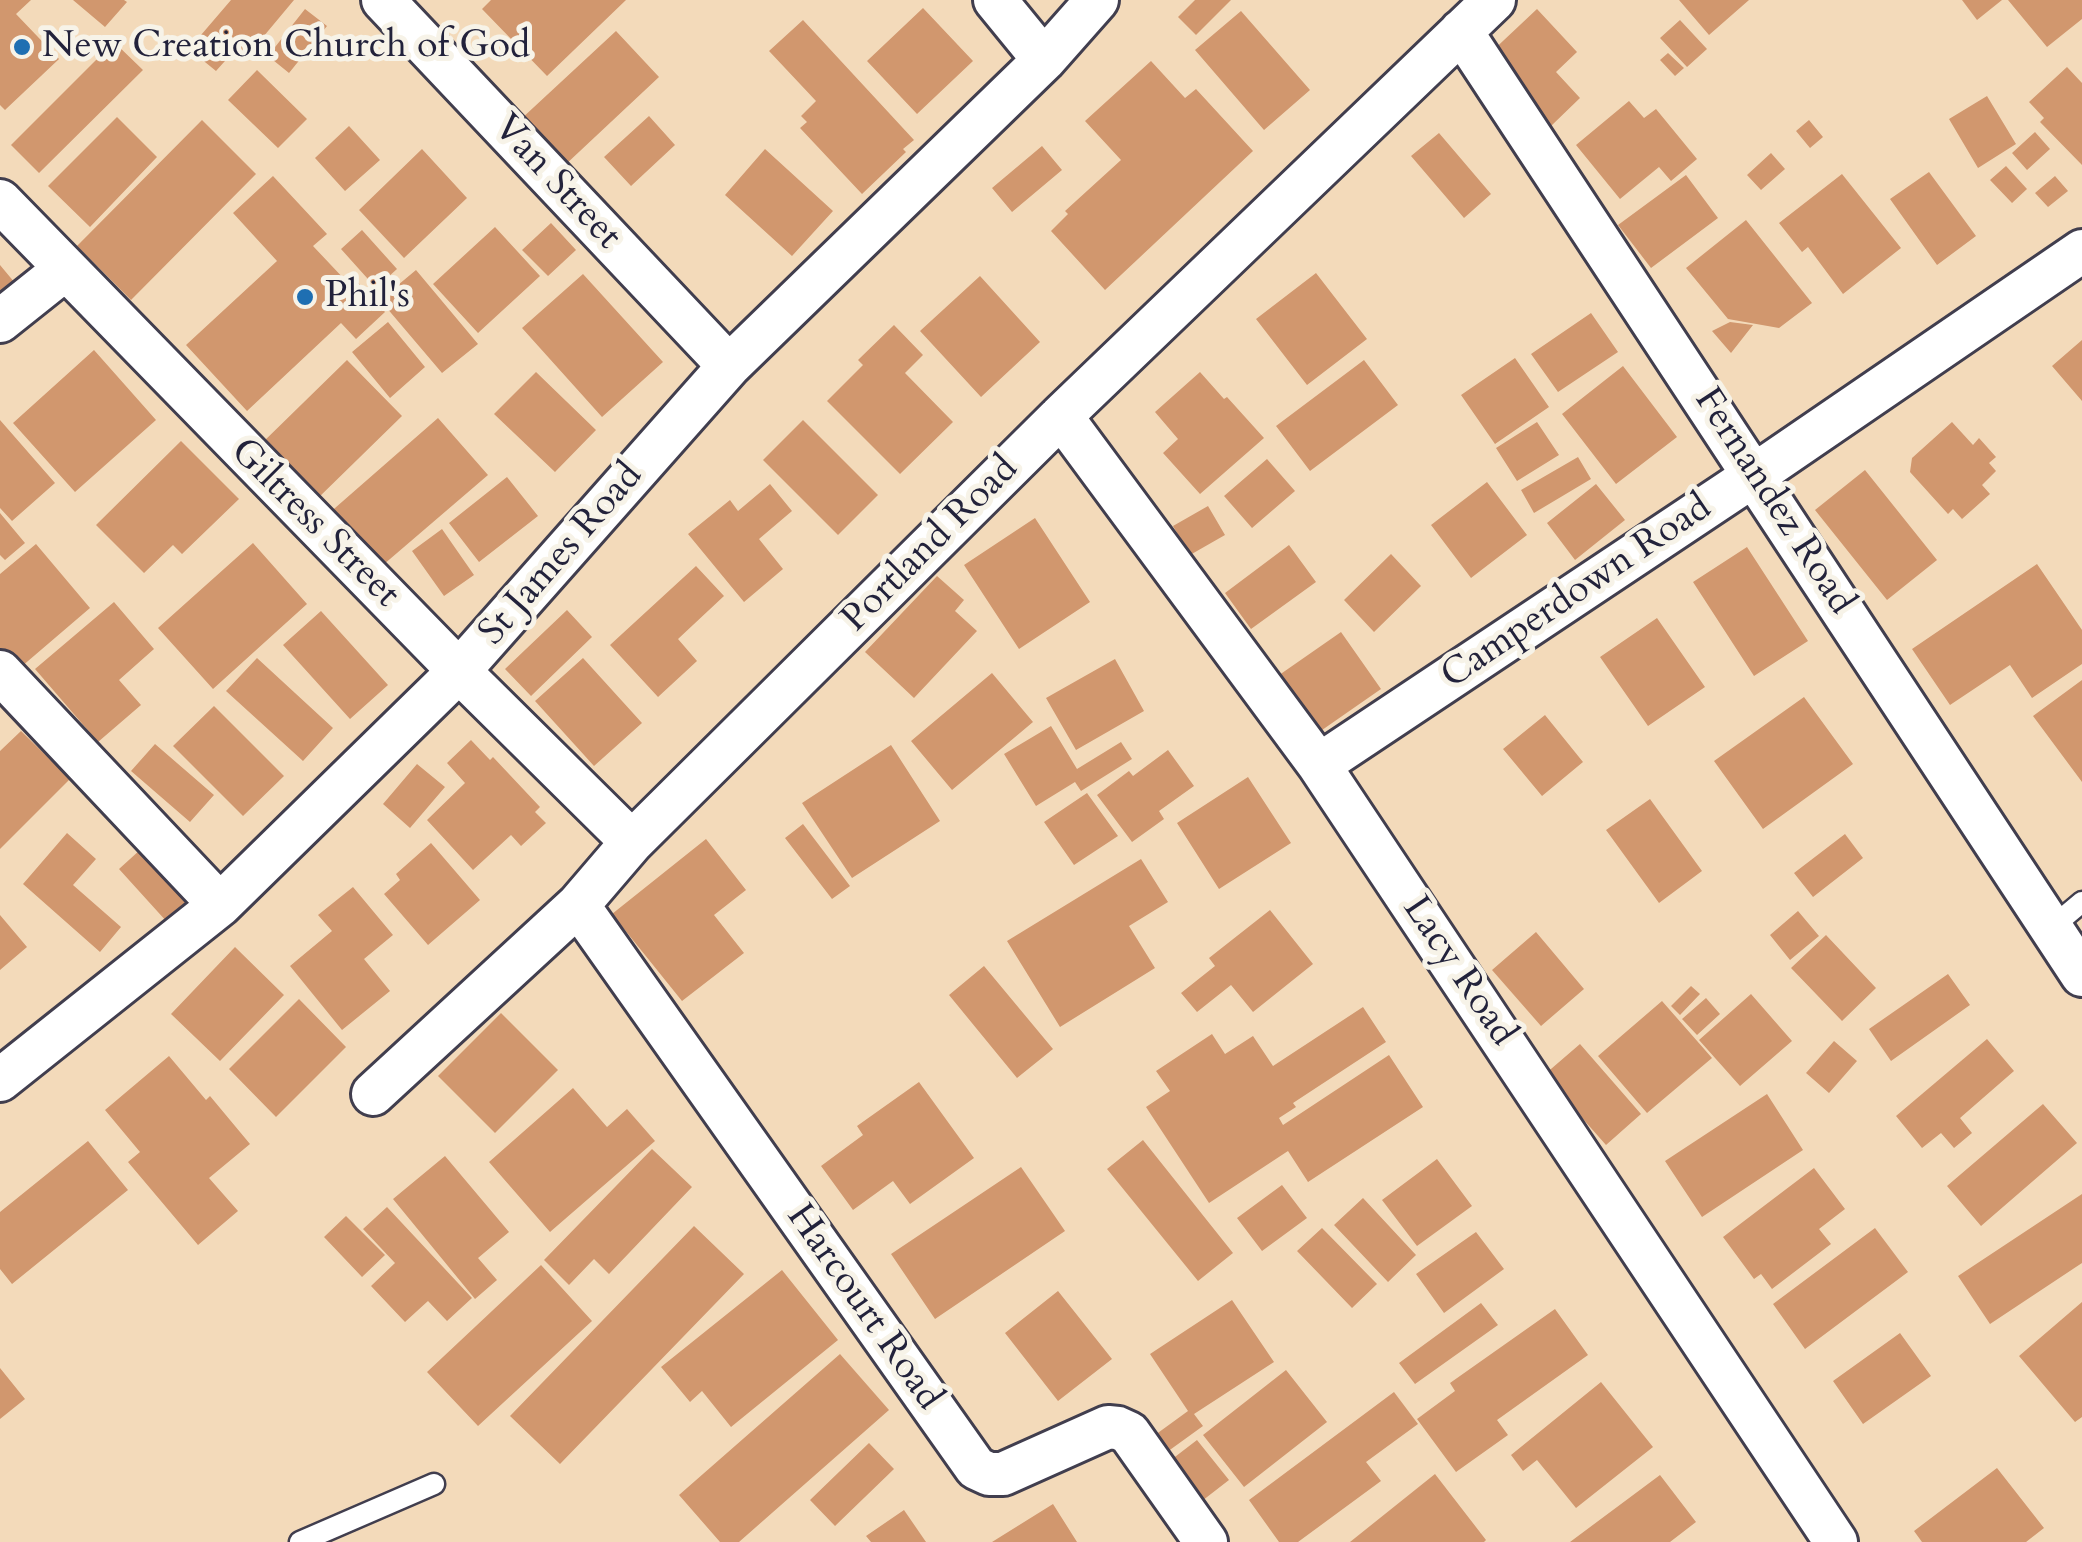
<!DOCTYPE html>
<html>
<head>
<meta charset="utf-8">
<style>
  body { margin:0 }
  canvas { display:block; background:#f3daba }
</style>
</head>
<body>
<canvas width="2082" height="1542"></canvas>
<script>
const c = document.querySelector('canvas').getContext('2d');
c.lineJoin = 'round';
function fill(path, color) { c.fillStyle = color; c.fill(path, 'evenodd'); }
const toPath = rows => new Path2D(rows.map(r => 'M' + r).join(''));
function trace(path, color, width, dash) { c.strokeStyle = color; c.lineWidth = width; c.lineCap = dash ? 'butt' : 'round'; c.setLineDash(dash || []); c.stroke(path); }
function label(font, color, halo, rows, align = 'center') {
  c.font = font + ' Cardo,serif'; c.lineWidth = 10; c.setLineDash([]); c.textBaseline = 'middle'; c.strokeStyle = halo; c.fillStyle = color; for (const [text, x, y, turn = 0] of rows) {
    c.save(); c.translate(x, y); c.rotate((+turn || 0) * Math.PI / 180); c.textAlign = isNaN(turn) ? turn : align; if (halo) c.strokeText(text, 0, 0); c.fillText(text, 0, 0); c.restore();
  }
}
fill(toPath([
  [0,0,31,0,16,14,59,59,5,110,0,105],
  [73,0,124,0,127,2,105,27],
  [231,0,294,0,243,61,233,52,216,71,189,49],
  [491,0,626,0,547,76,482,9],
  [1195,0,1231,0,1196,35,1178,17],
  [1679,0,1749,0,1709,35],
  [1962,0,2002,0,1977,20],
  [2008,0,2082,0,2082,19,2047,47],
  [923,8,973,61,917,114,867,61],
  [305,9,327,26,289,73,268,56],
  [1537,9,1577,52,1556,72,1580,98,1551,126,1487,56],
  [1241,11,1310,90,1264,130,1195,50],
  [803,20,914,140,903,149,906,152,862,194,800,128,807,122,801,116,816,101,769,51],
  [1680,20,1707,49,1687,67,1660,38],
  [616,31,659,77,564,166,520,120],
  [114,42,143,70,39,173,11,145],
  [1668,53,1684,68,1675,76,1660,60],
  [1151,61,1185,98,1196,89,1253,151,1105,290,1051,231,1068,214,1065,211,1121,160,1085,121],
  [2067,67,2082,83,2082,165,2040,122,2044,118,2029,102],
  [257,70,307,119,278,148,228,100],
  [1987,96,2016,144,1978,168,1949,119],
  [1629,101,1644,118,1656,109,1697,159,1671,181,1659,167,1620,199,1576,145],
  [649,116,675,145,631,186,604,157],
  [117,117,157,157,90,227,48,186],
  [202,120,256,174,131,300,77,246],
  [1809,120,1823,137,1810,148,1796,131],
  [349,126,380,160,345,191,315,158],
  [2035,132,2050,149,2027,170,2012,153],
  [1439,133,1491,194,1464,218,1411,156],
  [1042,146,1062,170,1012,212,992,188],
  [422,149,467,198,404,258,359,210],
  [765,149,833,211,792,256,725,195],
  [1771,153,1785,169,1761,190,1747,175],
  [2006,166,2027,189,2012,203,1990,180],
  [1929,172,1976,236,1937,265,1890,199],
  [1842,174,1901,248,1843,294,1808,247,1802,252,1779,223],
  [1686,175,1718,218,1651,268,1618,225],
  [273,176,327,234,313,246,347,282,353,277,385,312,356,339,341,323,247,411,186,345,277,261,233,213],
  [2055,176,2068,191,2048,207,2035,193],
  [1746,220,1812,303,1779,328,1728,319,1686,268],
  [551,223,576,250,548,276,522,250],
  [495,227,540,276,478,333,433,284],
  [362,230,397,269,376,288,341,249],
  [0,265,15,283,0,296],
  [416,270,478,344,442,373,380,300],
  [1316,273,1367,339,1307,385,1256,319],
  [583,274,663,362,602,417,522,328],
  [980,276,1040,342,981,397,920,331],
  [1591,313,1618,352,1558,392,1531,354],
  [388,322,425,367,390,398,352,352],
  [1730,322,1753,325,1731,353,1712,331],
  [894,325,923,355,905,373,953,422,900,474,827,401,863,365,858,360],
  [2082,340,2082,401,2052,366],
  [94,350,156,420,75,492,13,423],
  [1515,358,1549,407,1495,444,1461,395],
  [347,360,402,416,314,502,259,446],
  [1364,360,1398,405,1310,471,1276,426],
  [1623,366,1677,437,1616,484,1562,414],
  [536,372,596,430,555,472,494,414],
  [1200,372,1224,399,1227,397,1264,438,1200,494,1163,453,1178,439,1155,412],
  [438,418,488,475,376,571,327,515],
  [0,420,55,483,12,521,0,508],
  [803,420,878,495,838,535,763,460],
  [1537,422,1559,455,1517,481,1496,448],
  [1952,422,1973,445,1979,438,1996,457,1989,463,1996,471,1982,485,1990,494,1962,519,1953,509,1948,514,1910,472,1912,458],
  [181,441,239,499,182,554,173,545,144,573,96,525],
  [1578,457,1591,479,1534,513,1521,490],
  [1267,459,1295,491,1252,528,1224,496],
  [1865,470,1937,560,1887,600,1815,510],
  [507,477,538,516,479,562,449,523],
  [1487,482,1527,535,1471,578,1431,525],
  [770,484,792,511,759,539,783,569,744,602,688,534,730,500,738,511],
  [1596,484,1625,520,1575,560,1547,523],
  [1208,506,1225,535,1190,555,1173,526],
  [0,513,25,543,5,560,0,555],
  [1035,518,1090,602,1019,649,964,565],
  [442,529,474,575,444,596,412,551],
  [253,543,307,604,213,689,158,628],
  [36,544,90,608,14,673,0,656,0,574],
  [1289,545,1316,582,1251,629,1225,593],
  [1747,547,1808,641,1754,676,1693,582],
  [1391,554,1421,586,1374,632,1344,600],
  [2037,564,2082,630,2082,664,2032,698,2010,665,1950,705,1912,649],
  [696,566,724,596,678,639,697,661,658,697,610,645],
  [937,576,964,600,955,611,977,631,914,698,865,652],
  [114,602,154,649,119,680,141,705,98,742,35,669],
  [567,610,592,637,531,696,505,669],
  [321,611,388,685,350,719,283,645],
  [1657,618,1705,687,1648,726,1600,657],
  [1341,632,1381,689,1312,737,1272,680],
  [257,658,333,728,303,761,226,691],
  [583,658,642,723,594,766,535,701],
  [1115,659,1144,711,1076,750,1046,698],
  [992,673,1033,722,952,790,911,741],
  [2082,680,2082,782,2033,716],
  [1804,697,1853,764,1763,829,1714,761],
  [214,706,284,776,243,816,173,746],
  [1545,715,1583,762,1542,796,1503,749],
  [1051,726,1077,769,1121,742,1132,759,1081,791,1075,782,1036,806,1004,754],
  [21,731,70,779,0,849,0,751],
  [471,740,490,760,493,757,540,807,535,812,546,823,521,846,511,835,473,870,427,820,465,783,447,763],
  [155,744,214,795,190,822,131,771],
  [891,745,940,821,852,878,802,803],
  [1168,750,1194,786,1159,811,1164,819,1132,842,1097,795,1129,771,1133,776],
  [417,764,445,787,410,828,383,804],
  [1248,777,1291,843,1219,889,1177,823],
  [1087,793,1118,836,1074,865,1044,822],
  [1650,799,1702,871,1659,903,1606,830],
  [803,824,850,886,832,899,785,838],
  [67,833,96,859,73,885,121,927,100,952,23,884],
  [1845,834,1863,858,1813,897,1794,873],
  [706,839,746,890,714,915,744,953,682,1001,612,914],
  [151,840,199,894,167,922,119,869],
  [431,843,480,900,428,945,384,894,400,880,396,874],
  [1141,859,1168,902,1129,926,1155,968,1060,1027,1007,941],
  [353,887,393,935,364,959,390,991,342,1030,290,966,332,931,318,915],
  [1270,910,1313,964,1253,1012,1231,985,1197,1012,1181,993,1215,966,1209,958],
  [1798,911,1819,936,1790,960,1770,935],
  [0,915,27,947,0,970],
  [1536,932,1584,989,1541,1026,1492,970],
  [1826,935,1876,988,1842,1021,1791,968],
  [235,947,284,995,220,1061,171,1014],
  [984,966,1053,1049,1017,1078,949,995],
  [1948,974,1970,1005,1891,1061,1869,1029],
  [1691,986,1700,994,1680,1015,1671,1006],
  [1751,994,1792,1041,1740,1086,1699,1040],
  [1706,998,1720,1014,1697,1035,1682,1019],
  [299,999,346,1047,276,1117,229,1069],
  [1662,1001,1712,1058,1647,1113,1598,1056],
  [1363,1007,1386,1042,1293,1103,1296,1107,1279,1118,1283,1125,1389,1055,1423,1107,1308,1182,1288,1151,1209,1203,1146,1107,1170,1091,1156,1071,1212,1034,1225,1054,1253,1036,1273,1066],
  [501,1013,558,1070,495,1133,438,1076],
  [1987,1039,2014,1071,1960,1118,1972,1133,1954,1148,1941,1133,1922,1148,1896,1116],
  [1834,1041,1857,1061,1829,1093,1806,1073],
  [1580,1044,1641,1114,1606,1145,1544,1075],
  [169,1056,206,1100,210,1096,250,1144,209,1178,238,1211,198,1245,128,1162,140,1152,105,1110],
  [919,1082,974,1158,910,1204,893,1181,853,1210,821,1166,863,1135,857,1126],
  [573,1088,607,1127,627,1109,655,1141,550,1232,489,1162],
  [1767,1094,1803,1150,1702,1217,1665,1161],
  [2043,1104,2077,1143,1981,1226,1947,1186],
  [1143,1140,1233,1253,1198,1281,1107,1169],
  [88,1141,128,1190,12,1284,0,1269,0,1212],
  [652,1149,692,1187,609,1274,594,1259,569,1285,544,1260],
  [445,1156,509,1232,478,1258,497,1280,475,1299,393,1199],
  [1437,1159,1472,1206,1417,1246,1382,1200],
  [1021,1167,1065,1231,935,1319,891,1254],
  [1814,1168,1845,1209,1819,1229,1831,1244,1772,1289,1761,1274,1754,1279,1723,1237],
  [1282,1185,1307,1218,1262,1251,1237,1218],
  [2082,1194,2082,1263,1990,1324,1958,1276],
  [1363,1198,1416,1255,1388,1282,1334,1225],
  [387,1207,472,1298,447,1321,428,1301,405,1322,371,1286,395,1263,363,1229],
  [346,1216,385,1255,362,1277,324,1237],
  [694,1226,744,1274,560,1464,510,1416],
  [1322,1228,1377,1284,1352,1308,1297,1251],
  [1875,1228,1908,1272,1805,1349,1773,1304],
  [1476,1232,1504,1269,1444,1313,1416,1274],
  [541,1265,592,1321,478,1426,427,1372],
  [782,1270,838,1340,731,1427,702,1391,690,1402,661,1367],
  [1058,1291,1112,1359,1058,1401,1005,1333],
  [1232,1300,1274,1362,1194,1414,1203,1426,1167,1452,1155,1435,1188,1411,1150,1354],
  [2082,1302,2082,1417,2075,1422,2019,1356],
  [1481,1303,1498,1325,1415,1384,1399,1363],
  [1555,1309,1588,1355,1497,1420,1508,1435,1456,1472,1417,1419,1455,1391,1450,1383],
  [1900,1333,1931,1376,1863,1424,1833,1381],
  [840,1354,889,1410,739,1542,720,1542,679,1495],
  [0,1368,25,1399,0,1419],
  [1286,1370,1327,1422,1244,1487,1203,1435],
  [1601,1382,1653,1447,1576,1508,1537,1460,1523,1471,1511,1455],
  [1394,1392,1418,1424,1366,1462,1381,1481,1298,1542,1279,1542,1249,1500],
  [1197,1440,1229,1480,1198,1504,1167,1463],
  [869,1443,894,1469,835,1526,810,1500],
  [1997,1468,2044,1528,2026,1542,1922,1542,1914,1531],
  [1435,1474,1486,1540,1484,1542,1350,1542],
  [1660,1475,1696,1522,1670,1542,1570,1542],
  [1053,1504,1077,1542,992,1542],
  [904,1510,926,1542,871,1542,866,1536]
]), '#d1976e');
const service = toPath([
  [2051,928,2082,902],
  [300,1542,434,1484]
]);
const minor = toPath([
  [383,0,729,366],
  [995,0,1044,60],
  [1461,31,2082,975],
  [0,201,459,671,632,842],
  [0,321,64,270],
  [1061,416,1319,765,1836,1542],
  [0,672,220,905],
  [1319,765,1756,474,2082,251],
  [578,905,976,1468,989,1474,1003,1474,1108,1427,1118,1428,1129,1433,1206,1542],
  [0,1080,220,905,459,671,729,366,1044,60,1097,0],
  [373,1094,578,905,632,842,1061,416,1494,0]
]);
trace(service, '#413e4e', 25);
trace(minor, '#413e4e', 48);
trace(service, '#fff', 20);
trace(minor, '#fff', 42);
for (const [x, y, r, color] of [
  [22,47,10,"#1f6fb2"],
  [305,297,10,"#1f6fb2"]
]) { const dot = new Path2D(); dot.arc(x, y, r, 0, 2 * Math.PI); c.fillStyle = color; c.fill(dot); trace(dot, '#f7f3e8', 4); }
label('38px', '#22223b', '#f7f3e8', [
  ["New Creation Church of God",42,47],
  ["Phil's",325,297]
], 'left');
label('38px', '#22223b', '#f7f3e8', [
  ["Van Street",556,183,47],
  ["Fernandez Road",1773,502,57],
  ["Giltress Street",314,524,45],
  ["Portland Road",931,545,-45],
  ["St James Road",562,555,-49],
  ["Camperdown Road",1577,593,-34],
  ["Lacy Road",1458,972,56],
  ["Harcourt Road",863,1308,55]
]);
</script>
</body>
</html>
